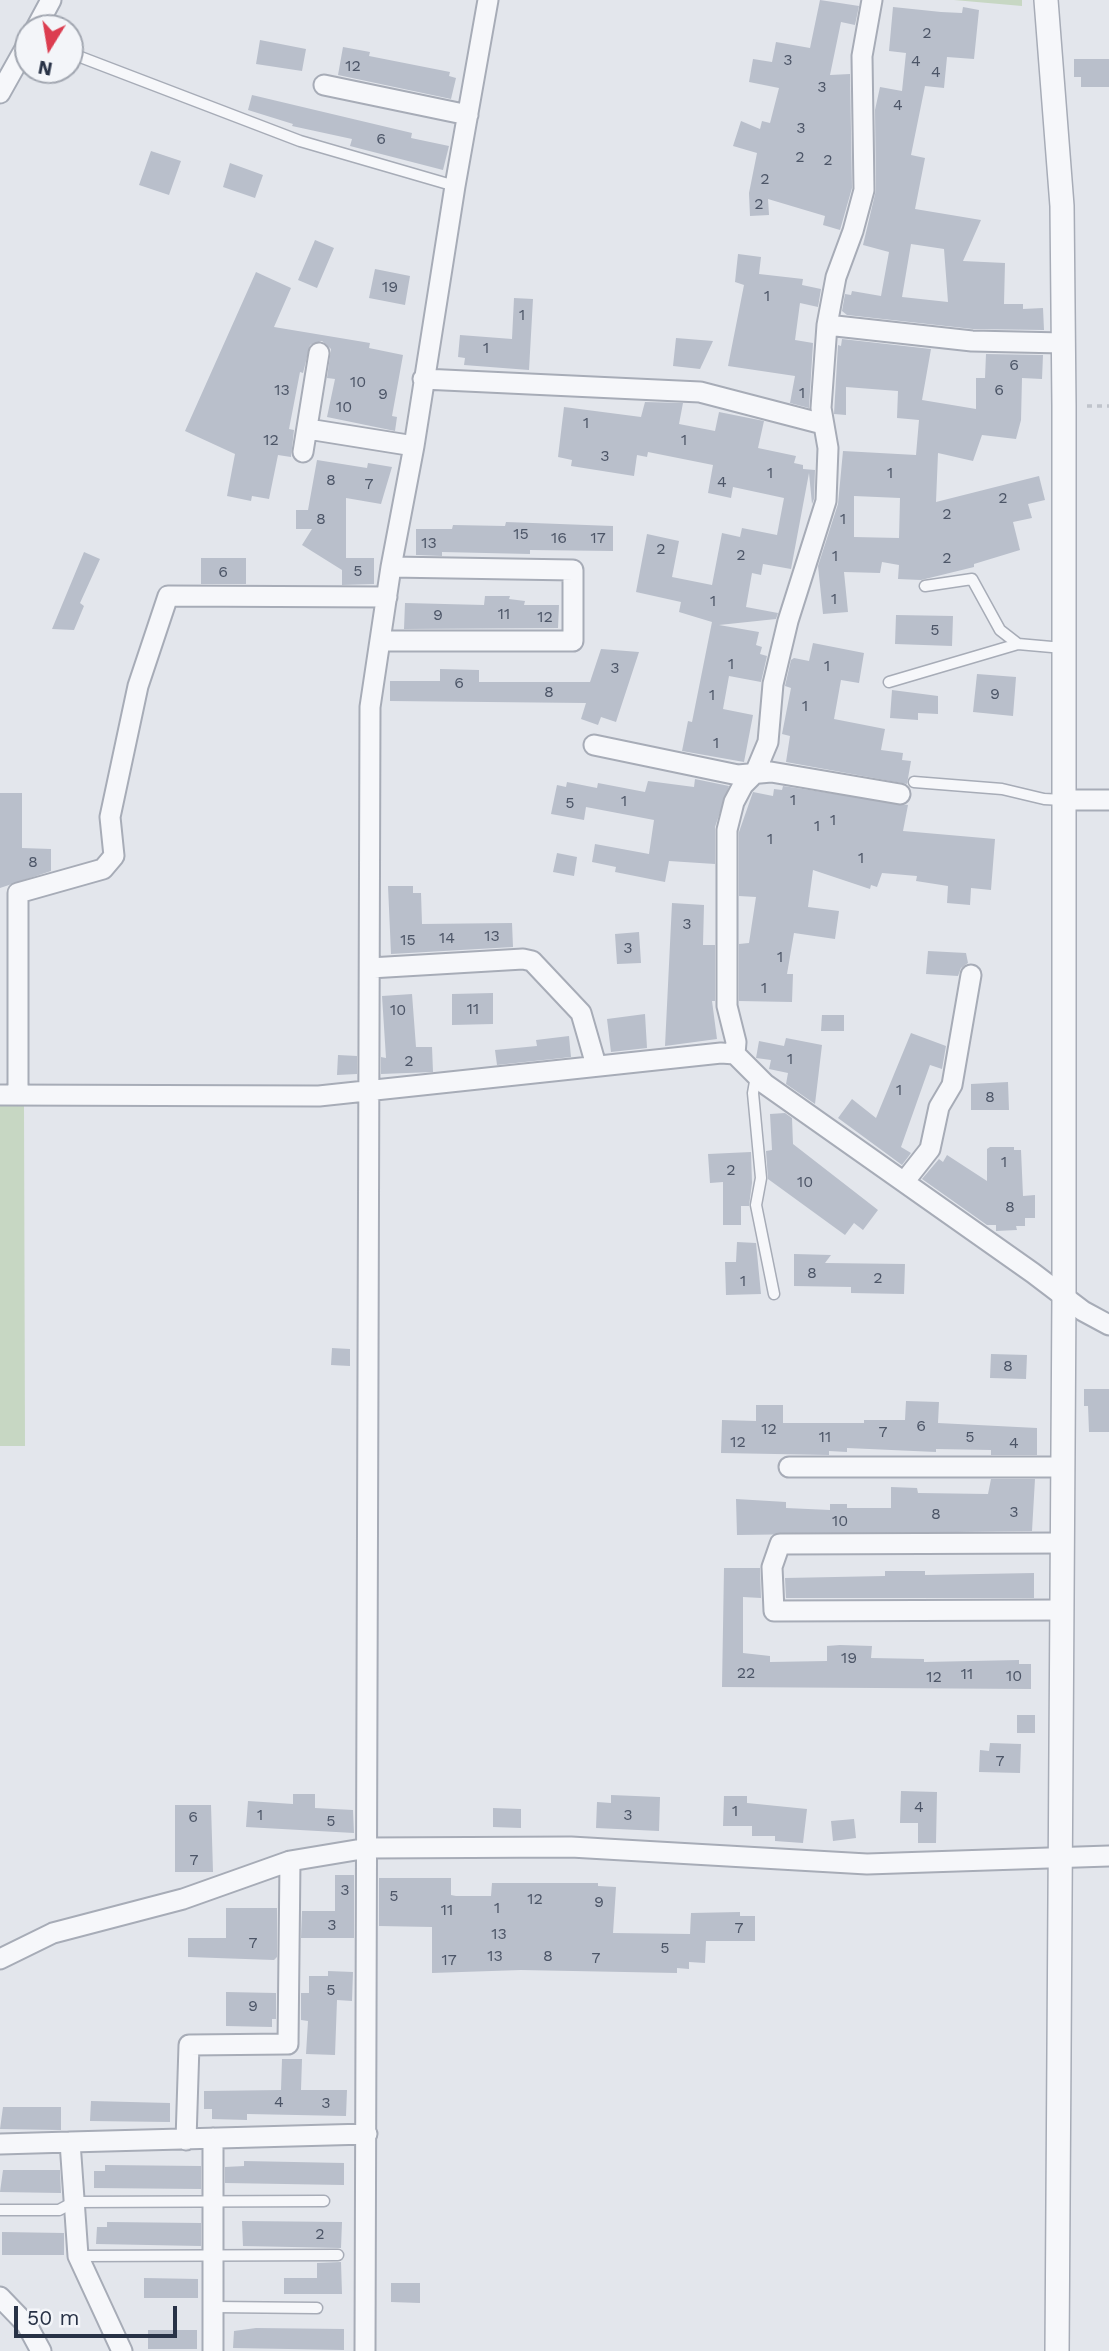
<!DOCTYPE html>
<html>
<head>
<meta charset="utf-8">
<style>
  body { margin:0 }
  #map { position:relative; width:1109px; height:2351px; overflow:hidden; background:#e3e6ec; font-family:"Work Sans",sans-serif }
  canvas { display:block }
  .north { position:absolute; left:14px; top:14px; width:70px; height:70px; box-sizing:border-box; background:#f3f5f9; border:2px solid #a2a7b1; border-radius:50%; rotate:191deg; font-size:19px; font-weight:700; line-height:28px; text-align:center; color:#283246 }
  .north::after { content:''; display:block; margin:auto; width:24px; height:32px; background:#dc3d50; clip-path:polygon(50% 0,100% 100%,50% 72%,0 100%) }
  .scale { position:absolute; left:14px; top:2306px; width:163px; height:32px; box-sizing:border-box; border:4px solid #283246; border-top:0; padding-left:9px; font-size:21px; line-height:24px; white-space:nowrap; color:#283246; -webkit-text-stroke:5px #f3f5f9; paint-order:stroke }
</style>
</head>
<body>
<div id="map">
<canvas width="1109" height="2351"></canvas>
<div class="north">N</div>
<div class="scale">50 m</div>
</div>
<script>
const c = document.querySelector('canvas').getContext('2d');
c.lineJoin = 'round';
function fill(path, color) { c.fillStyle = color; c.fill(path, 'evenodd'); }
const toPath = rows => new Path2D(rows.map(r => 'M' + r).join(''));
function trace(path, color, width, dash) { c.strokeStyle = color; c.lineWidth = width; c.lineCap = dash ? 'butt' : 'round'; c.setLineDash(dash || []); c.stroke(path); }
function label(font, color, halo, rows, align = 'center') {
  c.font = font + ' "Work Sans",sans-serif'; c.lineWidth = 5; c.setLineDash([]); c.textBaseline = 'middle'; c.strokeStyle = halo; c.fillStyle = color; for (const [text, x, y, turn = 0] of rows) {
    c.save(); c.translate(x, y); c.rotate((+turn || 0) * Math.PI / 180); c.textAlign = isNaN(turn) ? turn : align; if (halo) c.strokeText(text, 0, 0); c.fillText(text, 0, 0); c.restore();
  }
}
fill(toPath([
  [954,0,1022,0,1022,6],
  [0,1106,24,1106,25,1446,0,1446]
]), '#c7d7c3');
fill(toPath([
  [820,0,859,6,855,25,841,22,830,75,850,74,852,188,840,230,823,225,825,216,768,199,769,215,750,216,749,193,757,153,733,146,741,121,760,129,762,121,770,123,779,88,749,82,753,59,772,62,776,42,810,48],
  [893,7,941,12,962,13,963,7,979,10,974,59,947,57,944,88,925,86,911,155,925,158,915,209,981,220,963,261,1005,263,1004,304,1023,304,1023,309,1043,308,1044,330,973,329,847,315,842,311,845,294,851,295,852,291,881,296,889,252,863,245,876,190,875,110,880,87,902,91,906,53,889,51],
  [911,244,944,249,948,302,902,297],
  [260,40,306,49,302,71,256,64],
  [343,47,370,52,369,56,450,72,449,76,456,78,451,99,338,75],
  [1074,59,1109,59,1109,87,1081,87,1081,77,1074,77],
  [252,95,412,133,411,138,449,146,443,170,350,146,352,139,292,126,293,124,248,110],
  [151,151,181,161,169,195,139,185],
  [230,163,263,175,255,198,223,187],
  [315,240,334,248,317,288,298,280],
  [738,254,761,257,759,274,803,279,802,285,821,289,818,307,800,303,795,340,813,343,809,408,790,403,795,376,728,366,744,285,735,282],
  [375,269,410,276,405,305,369,298],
  [256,272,291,288,274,327,370,343,369,348,403,355,392,416,397,417,395,431,327,417,335,379,327,378,331,349,322,341,310,345,303,373,300,372,289,429,294,430,291,457,278,455,269,499,252,496,251,501,227,496,235,454,185,431],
  [514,298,533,299,529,370,464,365,465,358,458,357,460,335,512,339],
  [676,338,713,341,700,369,673,366],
  [842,339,931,349,922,400,976,409,976,378,985,378,986,354,1043,355,1042,379,1022,378,1021,420,1016,439,982,435,973,461,938,453,936,502,1039,476,1045,500,1028,504,1032,518,1013,522,1020,550,974,564,974,567,921,580,898,579,899,565,882,562,880,573,844,572,848,612,823,614,818,566,838,504,843,451,916,455,919,420,897,418,898,391,846,387,846,415,834,414,838,345,841,346],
  [854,496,900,498,899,538,854,537],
  [645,402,683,403,679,424,715,431,719,412,764,421,758,448,796,456,794,463,803,465,803,469,815,470,814,499,812,504,809,473,791,569,763,564,761,575,752,573,746,607,778,613,776,619,719,625,759,632,756,645,762,647,760,654,767,656,761,682,729,676,723,709,753,715,744,762,682,751,688,721,692,722,712,622,679,612,681,602,636,592,647,534,679,541,672,577,712,585,722,533,740,537,742,528,777,535,784,498,733,487,731,498,708,493,713,465,648,452,647,457,637,455,634,476,571,466,572,460,558,457,564,407,641,417],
  [317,460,367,468,368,463,392,467,381,504,346,498,346,558,374,558,374,584,342,585,342,570,302,545,312,529,296,529,296,510,308,510],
  [506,522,613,526,613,551,530,550,530,554,442,552,442,556,416,555,416,529,452,529,453,525,505,526],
  [84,552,100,559,80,603,84,606,74,630,52,629],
  [201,558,246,558,246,584,201,584],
  [485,596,510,596,509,599,525,601,524,605,559,605,558,628,404,629,405,603,484,605],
  [896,615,953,616,952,646,895,644],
  [813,643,864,653,859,683,841,680,834,719,885,729,881,750,903,753,902,760,911,761,907,784,786,762,790,736,782,734,791,688,785,686,791,660,794,658,809,661],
  [601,649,639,652,616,722,601,717,598,725,581,719,586,703,390,701,390,681,440,681,440,669,479,670,479,682,590,682],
  [977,674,1016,677,1013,716,973,712],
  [892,690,938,696,938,714,918,713,918,720,890,718],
  [695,779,729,786,715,827,715,864,669,861,665,882,615,872,616,867,592,862,595,844,649,854,654,820,586,807,584,820,551,814,557,785,566,787,567,782,597,788,598,783,645,792,648,781,694,787],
  [783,786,908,805,903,831,995,839,991,890,971,888,970,905,947,903,948,886,916,881,917,876,882,873,877,887,871,885,870,889,813,870,808,907,839,911,835,939,794,933,787,974,793,974,792,1002,739,1001,739,944,749,943,756,897,739,896,739,832,753,792,773,796,774,789,782,790],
  [0,793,22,793,22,848,51,849,51,871,0,888],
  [557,853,577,857,574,876,553,872],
  [388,886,413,886,413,893,421,893,422,924,512,923,513,947,391,954],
  [672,903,704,905,703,945,715,945,715,1001,712,1001,717,1039,665,1046],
  [639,932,641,963,617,964,615,934],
  [928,951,966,953,968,963,961,968,958,976,926,974],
  [493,993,493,1024,452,1025,452,994],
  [412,994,416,1047,432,1047,433,1072,381,1074,381,1057,386,1058,382,996],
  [645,1014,647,1048,611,1052,607,1019],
  [822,1015,844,1015,844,1031,821,1031],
  [911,1033,946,1046,942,1069,930,1065,901,1147,911,1153,902,1165,838,1118,852,1099,876,1118],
  [569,1036,571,1057,497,1065,495,1050,537,1046,536,1040],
  [786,1038,822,1045,815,1104,786,1084,788,1073,769,1069,771,1060,756,1058,759,1041,784,1046],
  [338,1055,357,1056,357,1074,337,1075],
  [1008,1082,1009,1110,971,1110,971,1084],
  [785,1113,792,1118,793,1144,878,1210,863,1230,854,1223,845,1235,768,1179,766,1151,772,1150,770,1114],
  [990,1147,1014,1147,1014,1150,1021,1150,1023,1196,1035,1195,1035,1218,1025,1218,1025,1226,1016,1226,1017,1230,996,1231,996,1225,987,1225,922,1179,939,1159,943,1162,947,1155,987,1181,987,1149],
  [751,1152,752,1183,749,1206,741,1206,741,1225,723,1225,723,1182,710,1183,708,1154],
  [737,1242,756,1243,761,1294,726,1295,725,1262,736,1262],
  [794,1254,831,1255,825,1263,905,1264,904,1294,851,1293,851,1287,794,1286],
  [332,1348,350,1349,350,1366,331,1365],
  [991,1354,1027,1355,1026,1379,990,1378],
  [1084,1389,1109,1389,1109,1432,1089,1432,1088,1406,1084,1406],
  [906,1401,939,1402,938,1423,1037,1428,1037,1455,991,1455,991,1450,936,1449,936,1452,847,1448,847,1452,829,1451,829,1455,721,1453,722,1420,756,1421,756,1405,783,1405,783,1423,864,1423,864,1420,905,1420],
  [991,1479,1035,1479,1032,1531,737,1535,736,1499,786,1502,786,1508,830,1510,830,1504,847,1504,847,1508,891,1508,891,1487,917,1488,918,1493,988,1494],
  [724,1568,760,1568,761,1598,743,1597,743,1653,770,1656,770,1662,827,1661,827,1646,840,1645,872,1646,871,1658,924,1659,924,1662,1019,1660,1019,1664,1031,1664,1031,1689,722,1687],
  [885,1571,925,1571,925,1575,1034,1573,1034,1598,786,1598,785,1578,885,1576],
  [1017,1715,1035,1715,1035,1733,1017,1733],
  [990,1743,1021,1744,1020,1773,979,1772,980,1750,989,1751],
  [901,1791,937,1792,936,1843,918,1843,918,1823,900,1823],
  [293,1794,315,1794,315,1808,353,1810,354,1833,246,1827,248,1801,293,1804],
  [611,1795,660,1797,659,1831,596,1828,597,1802,611,1803],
  [724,1796,747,1796,747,1803,807,1809,803,1843,775,1841,775,1836,752,1836,752,1826,723,1826],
  [175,1805,211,1805,213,1872,175,1872],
  [493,1808,521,1809,521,1828,493,1827],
  [854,1819,856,1838,833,1841,831,1821],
  [335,1875,354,1875,354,1938,301,1938,302,1911,335,1911],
  [379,1878,451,1878,451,1895,456,1896,491,1896,492,1883,598,1883,598,1886,616,1887,613,1933,690,1934,691,1913,740,1912,740,1916,755,1916,755,1941,706,1941,705,1963,689,1962,689,1969,677,1968,677,1973,521,1970,432,1973,432,1927,379,1926],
  [226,1908,277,1908,277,1957,274,1960,188,1957,188,1938,226,1938],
  [328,1971,353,1972,352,2001,337,2000,335,2055,306,2054,308,2021,301,2020,301,1993,309,1993,309,1976,328,1976],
  [226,1992,276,1993,276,2019,272,2019,272,2027,226,2026],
  [282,2059,302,2059,301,2090,347,2090,346,2116,247,2114,247,2120,212,2119,212,2109,204,2109,204,2091,281,2090],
  [91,2101,170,2103,170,2122,90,2121],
  [3,2107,61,2107,61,2130,0,2129],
  [244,2161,344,2163,344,2185,225,2183,225,2167,244,2166],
  [105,2165,201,2166,201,2189,94,2188,94,2171,105,2171],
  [3,2170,60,2170,61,2193,0,2192],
  [242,2221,342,2222,341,2248,243,2246],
  [107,2222,201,2223,201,2246,96,2244,97,2227,107,2227],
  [2,2232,64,2233,64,2255,2,2255],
  [341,2262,342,2294,284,2294,284,2278,317,2278,317,2263],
  [144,2278,198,2279,198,2298,144,2298],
  [391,2283,420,2283,420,2303,391,2302],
  [256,2328,344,2329,344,2350,233,2348,234,2331],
  [148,2330,197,2330,197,2349,148,2349]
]), '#b9bfcb');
const service = toPath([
  [70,53,300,141,455,186],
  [925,586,972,579,1000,630,1018,644,1063,648],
  [889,682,1018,644],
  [914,782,1002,789,1044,799,1063,800],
  [756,1076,753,1093,761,1178,756,1205,774,1294],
  [0,2210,59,2210,74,2202,324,2201],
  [78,2256,338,2255],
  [213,2307,317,2308]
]);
const minor = toPath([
  [872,0,862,56,864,190,853,231,836,277,827,325,821,408,828,448,826,501,788,621,773,684,768,742,755,773,743,785,734,802,727,830,727,1006,736,1042,735,1054,765,1084,1033,1273,1083,1311,1109,1325],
  [36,28,51,0],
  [324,85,468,115],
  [0,93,28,43],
  [827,325,972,341,1063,343],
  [423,379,700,392,823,424],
  [308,429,414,446],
  [303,452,319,353],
  [380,641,573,641,573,570,391,567],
  [594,745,738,775,771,772,900,794],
  [1063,800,1109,800],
  [370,968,523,959,532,961,581,1013,596,1065],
  [0,1095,319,1096,721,1053,735,1054],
  [18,1095,18,893,103,869,114,856,110,817,138,686,168,596,387,597],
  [904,1182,930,1149,939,1107,952,1085,971,975],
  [789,1467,1063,1467],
  [1062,1610,774,1611,772,1567,780,1544,1063,1543],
  [0,1959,53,1933,183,1899,290,1861,368,1848,571,1847,867,1864,1109,1856],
  [213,2138,213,2351],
  [186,2140,189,2045,288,2044,290,1861],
  [0,2144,70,2142],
  [0,2297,27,2325,41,2351],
  [122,2351,78,2256,70,2142,367,2134],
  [365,2351,370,707,391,567,414,446,455,186,488,0]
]);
const tertiary = toPath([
  [1046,0,1062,206,1064,406,1064,1296,1057,2351]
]);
trace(service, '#a7acb7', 13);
trace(minor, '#a7acb7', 23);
trace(tertiary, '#a7acb7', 26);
trace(toPath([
  [1087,406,1109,406]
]), '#c0c4cb', 3.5, [5, 5]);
trace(service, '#f6f7fa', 10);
trace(minor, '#f6f7fa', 19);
trace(tertiary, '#f6f7fa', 23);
label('16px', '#4c5567', null, [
  ["2",927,33],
  ["3",788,60],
  ["4",916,61],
  ["12",353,66],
  ["4",936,72],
  ["3",822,87],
  ["4",898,105],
  ["3",801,128],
  ["6",381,139],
  ["2",800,157],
  ["2",828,160],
  ["2",765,179],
  ["2",759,204],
  ["19",390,287],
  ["1",767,296],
  ["1",522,315],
  ["1",486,348],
  ["6",1014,365],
  ["10",358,382],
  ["13",282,390],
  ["6",999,390],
  ["1",802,393],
  ["9",383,394],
  ["10",344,407],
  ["1",586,423],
  ["12",271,440],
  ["1",684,440],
  ["3",605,456],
  ["1",770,473],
  ["1",890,473],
  ["8",331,480],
  ["4",722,482],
  ["7",369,484],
  ["2",1003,498],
  ["2",947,514],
  ["8",321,519],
  ["1",843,519],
  ["15",521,534],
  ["16",559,538],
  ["17",598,538],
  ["13",429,543],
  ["2",661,549],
  ["2",741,555],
  ["1",835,556],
  ["2",947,558],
  ["5",358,571],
  ["6",223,572],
  ["1",834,599],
  ["1",713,601],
  ["11",504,614],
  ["9",438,615],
  ["12",545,617],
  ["5",935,630],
  ["1",731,664],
  ["1",827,666],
  ["3",615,668],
  ["6",459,683],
  ["8",549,692],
  ["9",995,694],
  ["1",712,695],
  ["1",805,706],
  ["1",716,743],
  ["1",793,800],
  ["1",624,801],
  ["5",570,803],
  ["1",833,820],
  ["1",817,826],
  ["1",770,839],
  ["1",861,858],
  ["8",33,862],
  ["3",687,924],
  ["13",492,936],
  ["14",447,938],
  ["15",408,940],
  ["3",628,948],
  ["1",780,957],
  ["1",764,988],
  ["11",473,1009],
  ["10",398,1010],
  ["1",790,1059],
  ["2",409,1061],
  ["1",899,1090],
  ["8",990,1097],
  ["1",1004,1162],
  ["2",731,1170],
  ["10",805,1182],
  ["8",1010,1207],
  ["8",812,1273],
  ["2",878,1278],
  ["1",743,1281],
  ["8",1008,1366],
  ["6",921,1426],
  ["12",769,1429],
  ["7",883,1432],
  ["11",825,1437],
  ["5",970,1437],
  ["12",738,1442],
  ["4",1014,1443],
  ["3",1014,1512],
  ["8",936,1514],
  ["10",840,1521],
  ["19",849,1658],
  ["22",746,1673],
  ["11",967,1674],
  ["10",1014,1676],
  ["12",934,1677],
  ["7",1000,1761],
  ["4",919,1807],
  ["1",735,1811],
  ["1",260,1815],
  ["3",628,1815],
  ["6",193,1817],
  ["5",331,1821],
  ["7",194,1860],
  ["3",345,1890],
  ["5",394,1896],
  ["12",535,1899],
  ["9",599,1902],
  ["1",497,1908],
  ["11",447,1910],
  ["3",332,1925],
  ["7",739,1928],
  ["13",499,1934],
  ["7",253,1943],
  ["5",665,1948],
  ["13",495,1956],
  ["8",548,1956],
  ["7",596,1958],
  ["17",449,1960],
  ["5",331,1990],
  ["9",253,2006],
  ["4",279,2102],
  ["3",326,2103],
  ["2",320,2234]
]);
</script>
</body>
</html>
